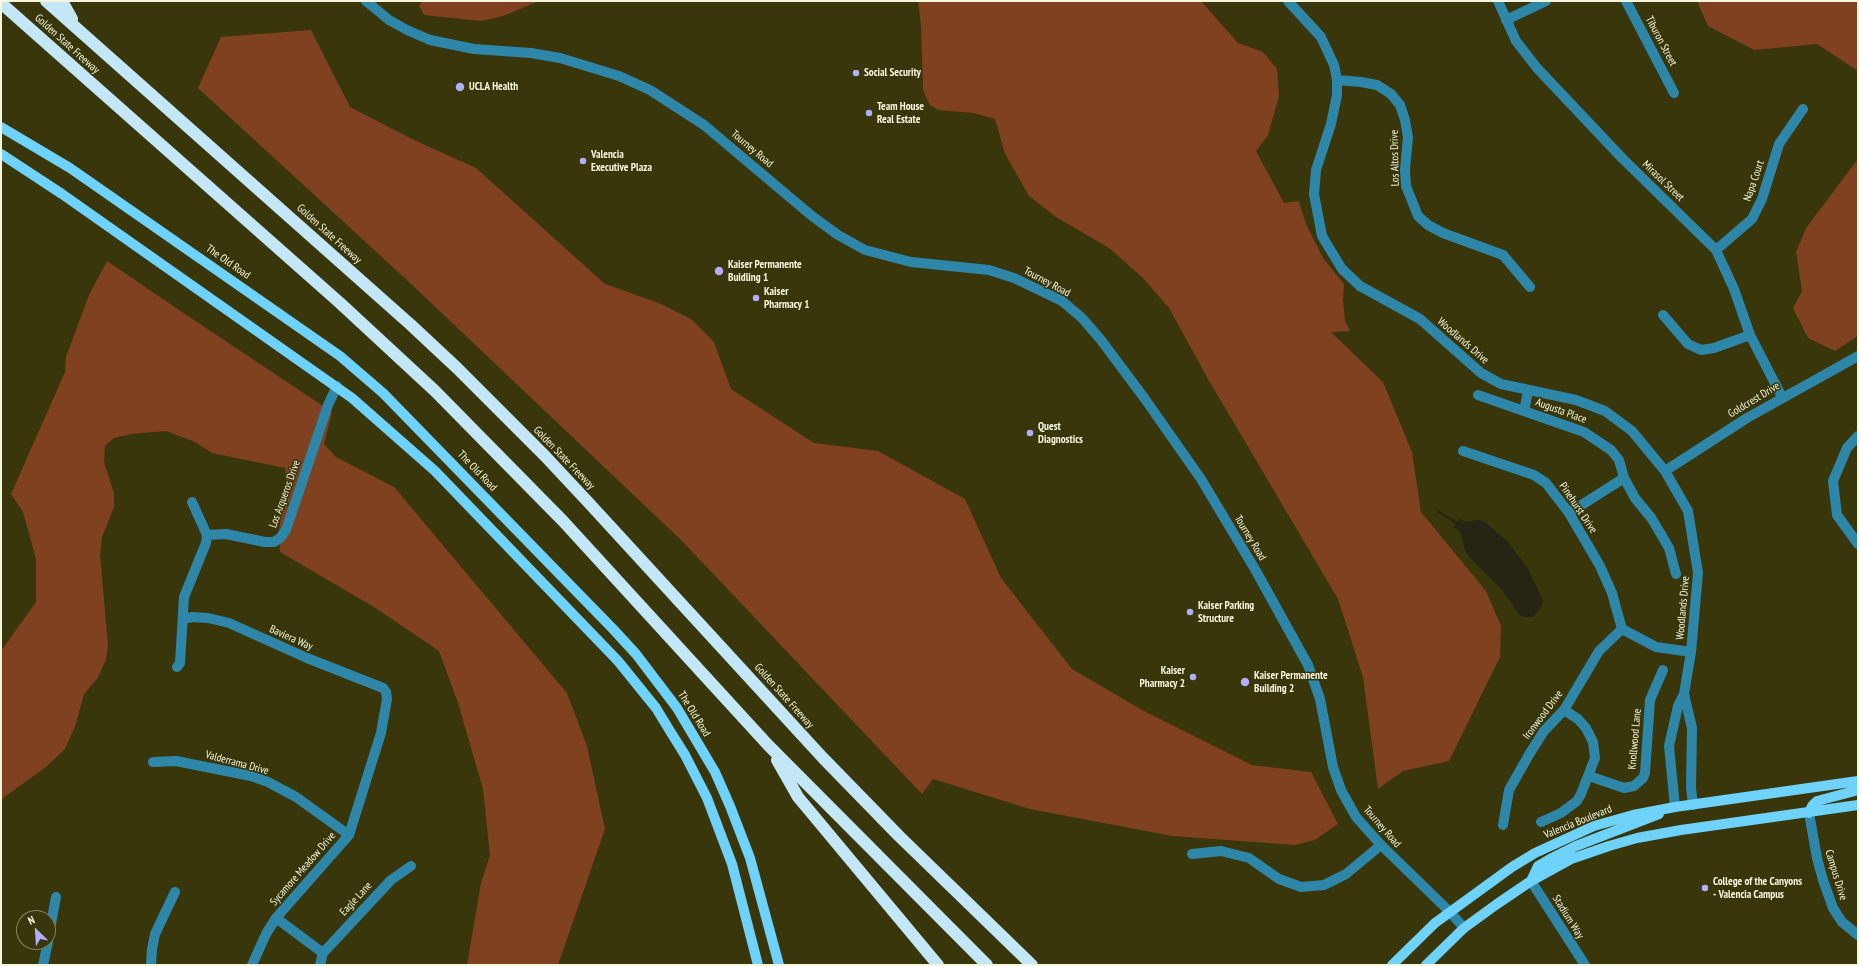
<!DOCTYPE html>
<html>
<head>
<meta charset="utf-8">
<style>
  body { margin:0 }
  #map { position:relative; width:1859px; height:966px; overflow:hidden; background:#38360a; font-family:"PT Sans Narrow",sans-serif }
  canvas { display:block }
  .frame { position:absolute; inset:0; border:2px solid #f6f6df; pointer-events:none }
  .north { position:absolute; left:16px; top:910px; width:40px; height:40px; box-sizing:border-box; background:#38360a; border:1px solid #84835f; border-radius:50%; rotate:335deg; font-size:11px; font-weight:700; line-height:16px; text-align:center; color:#f6f6df }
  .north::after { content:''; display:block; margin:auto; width:14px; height:18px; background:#b2adf9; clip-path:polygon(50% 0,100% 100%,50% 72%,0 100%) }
</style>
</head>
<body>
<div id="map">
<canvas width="1859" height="966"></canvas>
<div class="frame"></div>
<div class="north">N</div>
</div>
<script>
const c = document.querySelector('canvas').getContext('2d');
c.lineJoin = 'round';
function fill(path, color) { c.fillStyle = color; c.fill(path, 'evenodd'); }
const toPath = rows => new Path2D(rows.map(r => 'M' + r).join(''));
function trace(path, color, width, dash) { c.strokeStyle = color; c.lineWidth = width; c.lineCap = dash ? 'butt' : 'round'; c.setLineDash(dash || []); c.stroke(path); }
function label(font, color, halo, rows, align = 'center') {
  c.font = font + ' "PT Sans Narrow",sans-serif'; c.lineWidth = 3; c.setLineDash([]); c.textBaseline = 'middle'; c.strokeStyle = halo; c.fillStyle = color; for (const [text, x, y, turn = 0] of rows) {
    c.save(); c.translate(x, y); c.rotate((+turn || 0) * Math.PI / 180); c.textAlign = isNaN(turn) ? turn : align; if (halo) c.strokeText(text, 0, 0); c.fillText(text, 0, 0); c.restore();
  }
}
fill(toPath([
  [422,1,539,1,503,16,481,21,424,15,419,6],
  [918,1,1201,1,1238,43,1263,52,1277,69,1279,96,1268,135,1256,151,1284,203,1299,201,1306,224,1323,258,1344,284,1343,301,1345,321,1350,331,1331,332,1383,382,1412,452,1421,512,1486,591,1501,626,1500,657,1449,761,1403,771,1378,789,1363,677,1338,599,1208,379,1169,308,1142,277,1109,248,1056,217,1029,196,1005,154,995,119,974,113,938,110,929,104,923,90,921,25],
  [1697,1,1858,1,1858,71,1817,44,1754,50,1708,26],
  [311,30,350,107,412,139,476,168,605,284,659,303,691,319,714,342,731,389,814,443,878,451,965,499,1001,578,1072,669,1142,710,1252,765,1311,772,1338,824,1315,840,1295,845,1172,836,1030,809,933,779,922,794,681,540,409,282,198,88,221,37],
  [1858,159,1858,336,1835,351,1808,338,1793,308,1802,291,1796,252,1806,228],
  [107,261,182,312,332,412,324,444,336,457,394,487,567,693,587,746,605,829,558,965,467,965,481,883,490,855,483,789,458,703,439,651,374,607,280,552,279,530,286,481,285,468,212,453,195,442,166,431,131,434,114,438,105,446,104,462,114,493,114,507,102,537,100,555,108,645,106,660,97,679,84,694,75,727,65,749,46,767,3,798,1,802,1,651,36,602,36,559,23,512,11,494,65,372,66,357,89,295]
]), '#7f411f');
fill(toPath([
  [1459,519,1467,522,1478,520,1484,521,1508,542,1527,567,1543,600,1541,607,1533,617,1522,617,1518,613,1503,591,1469,557,1464,548,1460,532,1454,527]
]), '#262513');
trace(toPath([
  [1439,512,1457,523]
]), '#262513', 2.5);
trace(toPath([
  [366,1,389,20,407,30,430,40,474,49,531,53,560,58,619,76,650,90,704,125,812,216,838,235,865,250,911,262,989,270,1014,278,1062,301,1082,318,1101,340,1145,399,1201,479,1256,571,1308,665,1320,699,1333,767,1341,790,1356,817,1381,845,1450,912,1464,928],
  [1288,1,1321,37,1334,65,1337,80,1337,95,1331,124,1316,170,1314,194,1322,236,1342,269,1360,286,1420,319,1481,373,1501,384,1576,400,1605,411,1632,431,1665,471,1688,511,1698,573,1691,652,1684,694,1678,706,1669,746,1675,807],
  [1498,1,1516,41,1537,68,1622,158,1716,250,1734,289,1750,335,1782,397],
  [1626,1,1674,93],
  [1506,20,1546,1],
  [1337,80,1361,82,1377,85,1391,94,1400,105,1405,120,1408,137,1405,170,1406,186,1418,216,1428,225,1443,233,1503,255,1530,287],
  [1716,250,1752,219,1762,199,1779,144,1803,109],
  [1663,315,1688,344,1701,350,1714,348,1750,335],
  [1478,395,1584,432,1611,450,1619,460,1624,478,1635,498,1652,519,1669,548,1676,574],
  [1524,411,1528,391],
  [1858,436,1847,448,1833,481,1837,515,1858,544],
  [1463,451,1534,475,1546,483,1569,513,1600,566,1612,593,1622,629],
  [1665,471,1747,418,1858,356],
  [1569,513,1624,478],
  [207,535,226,534,265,542,274,542,280,538,286,530,328,405,337,386],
  [183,619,192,617,208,618,229,623,307,658,383,688,386,692,387,699,381,733,349,835,276,918,266,934,252,965],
  [1622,629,1656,647,1691,652],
  [177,667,180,663,184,597,206,543,207,535,192,502],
  [1684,694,1692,728,1691,788,1693,805],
  [153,762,176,761,251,776,268,782,296,797,349,835],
  [1589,776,1624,788,1634,786,1643,778,1645,773,1650,700,1663,670],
  [1809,813,1817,858,1823,880,1833,908,1842,922,1858,935],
  [1541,822,1561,813,1577,801,1581,794,1595,758,1593,742,1586,728,1578,719,1564,710],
  [1503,825,1509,790,1530,753,1544,731,1564,710,1599,651,1622,629],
  [1192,854,1221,851,1249,858,1279,879,1301,887,1324,885,1346,874,1381,845],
  [1531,881,1585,965],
  [276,918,323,953,320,965],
  [48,940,56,897],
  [323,953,391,880,411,866],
  [43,965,48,942],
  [151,965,152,949,155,934,175,892]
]), '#2e87a8', 10);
trace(toPath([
  [1,127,70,168,340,356,383,393,613,629,636,654,677,708,715,772,730,806,750,858,779,965],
  [1,154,62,194,352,398,435,471,618,661,656,708,670,731,685,755,707,798,732,864,758,965],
  [1809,813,1812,806,1817,801,1858,790],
  [1531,881,1538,866,1550,859,1576,846,1659,814],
  [1392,965,1435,923,1512,867,1535,853,1594,826,1633,815,1675,807,1858,781],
  [1426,965,1464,928,1497,904,1531,881,1571,859,1609,846,1637,838,1681,830,1858,805]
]), '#6ed2fb', 10);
trace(toPath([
  [46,1,411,325,457,368,545,456,588,502,823,758,899,836,1032,965],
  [62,1,72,19],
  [1,3,340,303,435,391,563,521,768,745,987,965],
  [777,760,798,797,938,965]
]), '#c3e7f7', 12);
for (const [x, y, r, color] of [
  [856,73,4,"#b2adf9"],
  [460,87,5,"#b2adf9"],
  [869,113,4,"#b2adf9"],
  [583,161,4,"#b2adf9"],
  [719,271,5,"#b2adf9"],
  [756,298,4,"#b2adf9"],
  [1030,433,4,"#b2adf9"],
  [1190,612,4,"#b2adf9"],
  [1193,677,4,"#b2adf9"],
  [1245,682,5,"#b2adf9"],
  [1705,888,4,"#b2adf9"]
]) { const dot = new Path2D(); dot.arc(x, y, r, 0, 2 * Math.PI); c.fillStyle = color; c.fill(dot); trace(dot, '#38360a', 1.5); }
label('11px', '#f6f6df', '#38360a', [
  ["Tiburon Street",1661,41,62],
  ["Golden State Freeway",67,44,42],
  ["Tourney Road",752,149,40],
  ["Los Altos Drive",1395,158,-91],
  ["Mirasol Street",1663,181,44],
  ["Napa Court",1754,181,-71],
  ["Golden State Freeway",329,234,42],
  ["The Old Road",228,262,35],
  ["Tourney Road",1047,282,28],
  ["Woodlands Drive",1463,341,41],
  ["Goldcrest Drive",1754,400,-31],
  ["Augusta Place",1561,411,20],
  ["Golden State Freeway",564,458,46],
  ["The Old Road",477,471,46],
  ["Los Arqueros Drive",285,494,-70],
  ["Pinehurst Drive",1578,508,56],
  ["Tourney Road",1250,538,59],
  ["Woodlands Drive",1683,608,-85],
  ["Baviera Way",291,638,24],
  ["Golden State Freeway",784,696,48],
  ["The Old Road",694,714,58],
  ["Ironwood Drive",1543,715,-53],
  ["Knollwood Lane",1635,739,-85],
  ["Valderrama Drive",237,763,15],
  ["Valencia Boulevard",1578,822,-22],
  ["Tourney Road",1382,827,49],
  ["Sycamore Meadow Drive",303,869,-49],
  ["Campus Drive",1836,875,73],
  ["Eagle Lane",356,899,-47],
  ["Stadium Way",1568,917,58]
]);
label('bold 11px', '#f6f6df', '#38360a', [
  ["Social Security",864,73],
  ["UCLA Health",469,87],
  ["Team House",877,107],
  ["Real Estate",877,120],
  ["Valencia",591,155],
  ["Executive Plaza",591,168],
  ["Kaiser Permanente",728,265],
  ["Buidling 1",728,278],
  ["Kaiser",764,292],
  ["Pharmacy 1",764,305],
  ["Quest",1038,427],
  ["Diagnostics",1038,440],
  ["Kaiser Parking",1198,606],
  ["Structure",1198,619],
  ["Kaiser",1185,671,"right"],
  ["Pharmacy 2",1185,684,"right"],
  ["Kaiser Permanente",1254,676],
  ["Building 2",1254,689],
  ["College of the Canyons",1713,882],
  ["- Valencia Campus",1713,895]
], 'left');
</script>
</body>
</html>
